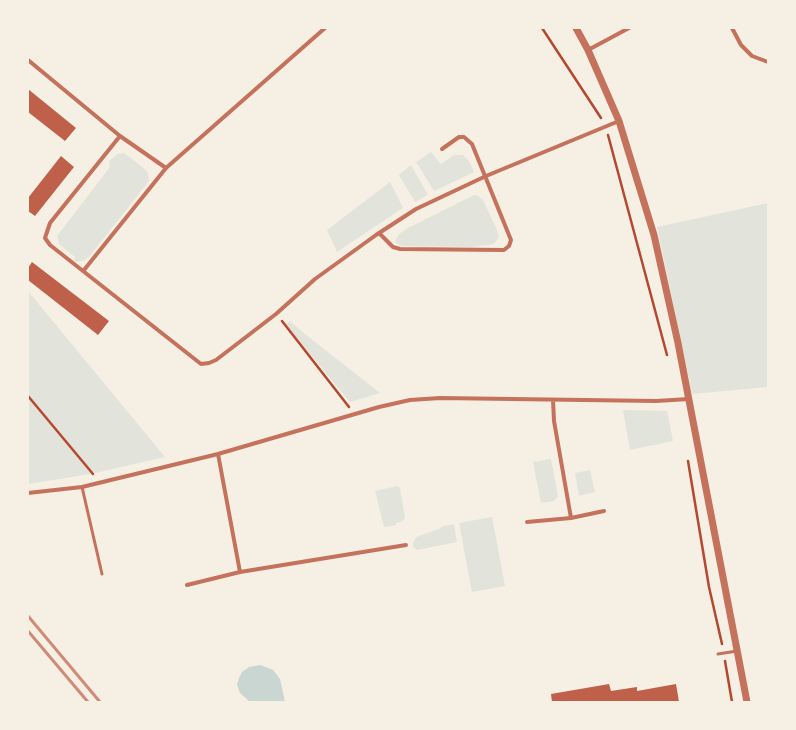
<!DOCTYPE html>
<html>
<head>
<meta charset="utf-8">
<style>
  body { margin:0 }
  #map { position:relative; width:796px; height:730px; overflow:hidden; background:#f6efe4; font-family:"Golos Text",sans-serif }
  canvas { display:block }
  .frame { position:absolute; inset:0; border:29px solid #f6efe4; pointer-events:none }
</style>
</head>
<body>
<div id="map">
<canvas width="796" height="730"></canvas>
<div class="frame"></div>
</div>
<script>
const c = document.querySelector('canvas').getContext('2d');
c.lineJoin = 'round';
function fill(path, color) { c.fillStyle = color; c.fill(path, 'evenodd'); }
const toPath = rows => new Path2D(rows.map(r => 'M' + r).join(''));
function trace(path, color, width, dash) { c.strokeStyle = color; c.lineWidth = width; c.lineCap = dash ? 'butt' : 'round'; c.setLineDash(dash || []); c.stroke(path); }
fill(toPath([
  [431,152,441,164,454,155,463,155,469,161,474,172,434,191,416,162],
  [124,153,145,169,148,173,149,181,89,257,83,261,76,262,74,260,75,257,59,244,57,236,110,167,109,162,110,160,117,154],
  [411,165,428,195,415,202,399,175],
  [390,182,403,208,337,252,327,230],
  [474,195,477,195,483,200,497,230,499,237,494,244,472,247,401,246,395,242,399,234,408,228],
  [768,203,768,387,692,394,657,227],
  [28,291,165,457,91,474,28,484],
  [290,321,305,334,380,393,350,402,285,324],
  [623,410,667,411,673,441,630,450],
  [551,459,558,496,554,501,541,503,533,462],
  [590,470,595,492,579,496,575,473],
  [397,486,400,488,405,518,403,521,396,523,396,525,384,527,375,491],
  [492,517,505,586,472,592,459,523],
  [454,524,457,542,417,550,413,547,413,543,416,537,439,529,443,526]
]), '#e2e4dc');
fill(toPath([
  [260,665,273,670,280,679,285,702,250,702,240,693,237,685,239,678,242,672,249,667]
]), '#c9d6d2');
fill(toPath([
  [28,89,76,128,65,141,28,112],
  [61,156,74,167,35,216,28,211,28,198],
  [32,262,109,321,98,335,28,280,28,268],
  [609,684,611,691,637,687,637,691,676,684,679,702,552,702,551,694]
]), '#bf614a');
trace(toPath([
  [542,28,601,118],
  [608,135,667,355],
  [282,321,349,407],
  [28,396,93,474],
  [688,461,709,587,722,644],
  [725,661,732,702]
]), '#b5482f', 2.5);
trace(toPath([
  [82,487,102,574],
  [718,654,737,651]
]), '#c5725c', 3);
trace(toPath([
  [732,28,741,45,752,56,768,62],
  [588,50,629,28],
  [28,60,120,136,166,168],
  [120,136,50,223,45,238,50,245,201,364,209,363,216,360,276,314,315,279,376,235,416,209,486,176,619,121],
  [379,233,393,247,400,249,504,250,509,246,511,240,472,144,464,137,459,137,442,149],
  [84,270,166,168,325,28],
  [553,400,554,421,571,518],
  [218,454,240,572],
  [28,493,82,487,218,454,379,407,410,400,440,398,656,401,689,399],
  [527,522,571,518,604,511],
  [187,585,240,572,406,545]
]), '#c5725c', 4);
trace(toPath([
  [576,28,588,50,619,121,654,235,678,343,747,702]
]), '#c5725c', 7);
trace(toPath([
  [28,616,100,702],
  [28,631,88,702]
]), '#cf8b77', 3);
</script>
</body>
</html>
